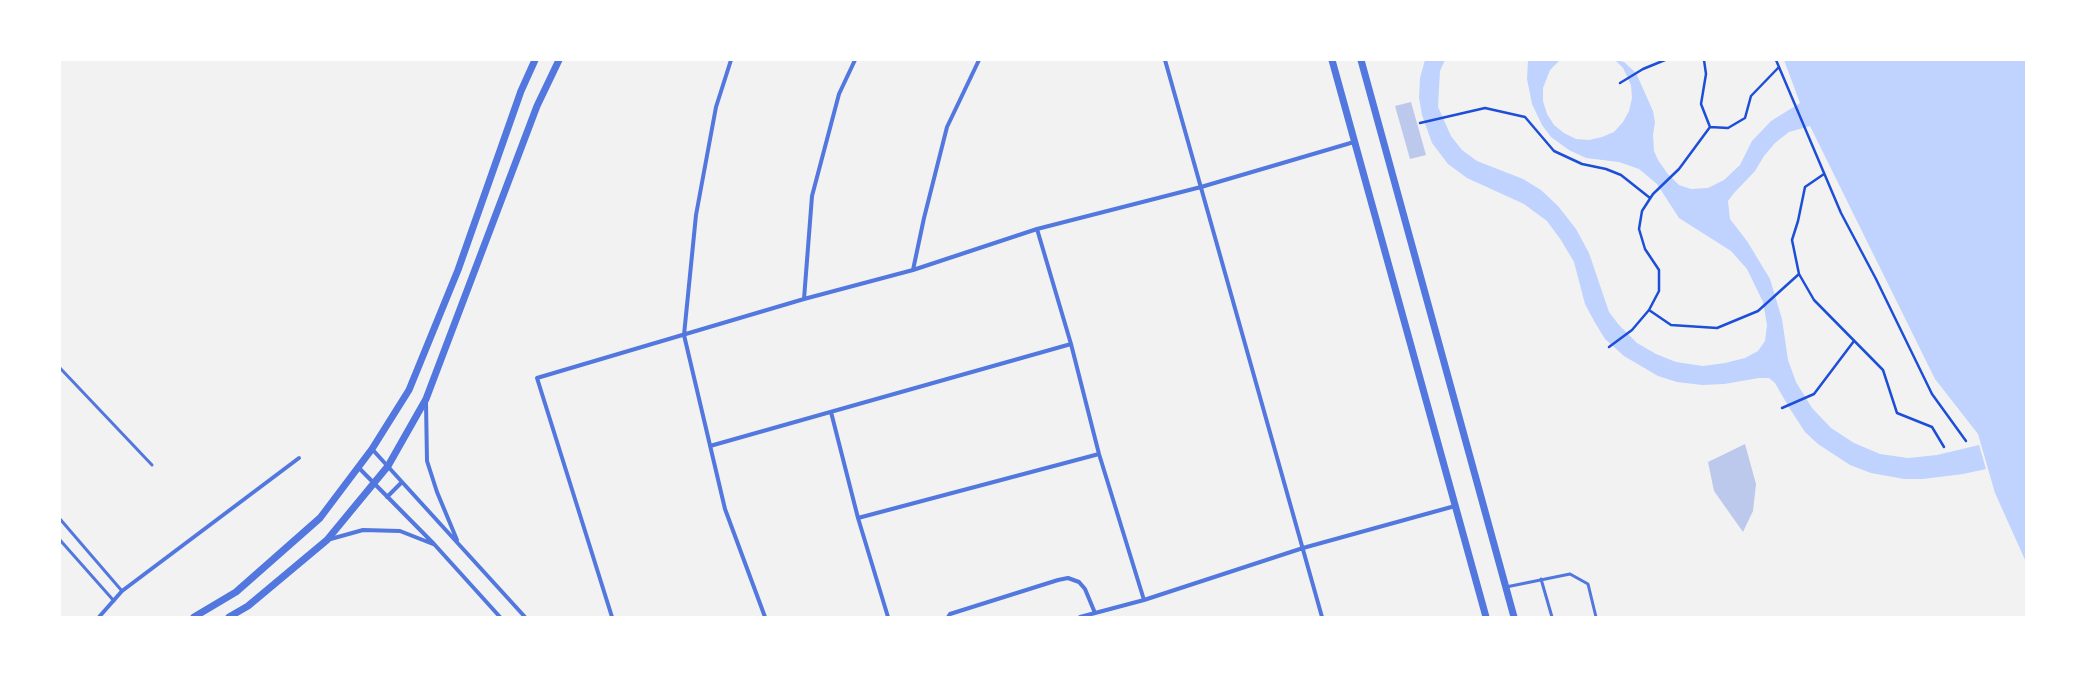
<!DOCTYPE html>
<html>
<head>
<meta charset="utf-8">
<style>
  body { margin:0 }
  #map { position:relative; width:2086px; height:677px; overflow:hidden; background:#f2f2f2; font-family:"Varela Round",sans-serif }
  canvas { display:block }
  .frame { position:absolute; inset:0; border:61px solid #fff; pointer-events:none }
</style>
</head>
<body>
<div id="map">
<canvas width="2086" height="677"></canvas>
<div class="frame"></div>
</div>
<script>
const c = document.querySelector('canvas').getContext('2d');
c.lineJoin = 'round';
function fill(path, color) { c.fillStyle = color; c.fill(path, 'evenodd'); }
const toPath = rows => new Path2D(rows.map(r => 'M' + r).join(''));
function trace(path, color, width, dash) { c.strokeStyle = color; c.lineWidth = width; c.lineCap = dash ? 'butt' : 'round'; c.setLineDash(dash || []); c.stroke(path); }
fill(toPath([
  [1425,60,1445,60,1440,71,1438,107,1451,136,1462,150,1477,161,1523,179,1541,190,1558,206,1576,229,1589,253,1609,312,1619,325,1637,343,1656,354,1676,362,1703,366,1725,363,1745,358,1758,351,1765,341,1767,325,1763,302,1747,269,1731,251,1679,218,1657,184,1639,169,1619,162,1586,158,1569,150,1551,137,1542,125,1532,104,1527,79,1528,60,1560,60,1550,70,1543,88,1543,101,1547,114,1554,125,1564,133,1576,139,1589,140,1602,137,1614,132,1623,122,1629,111,1632,98,1631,85,1623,68,1615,60,1624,62,1636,73,1653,111,1655,122,1653,135,1654,151,1658,160,1667,173,1679,185,1691,189,1708,188,1724,180,1740,165,1752,141,1771,121,1800,103,1784,60,2026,60,2026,562,1995,493,1978,434,1935,379,1810,126,1789,132,1775,143,1764,156,1755,171,1734,193,1728,201,1730,219,1747,241,1770,279,1782,319,1788,360,1796,382,1812,408,1831,428,1854,443,1880,454,1908,458,1937,455,1979,445,1986,469,1963,474,1923,479,1904,479,1871,473,1850,465,1818,444,1805,432,1790,409,1775,383,1769,378,1759,378,1724,384,1702,385,1677,382,1658,376,1624,356,1605,339,1594,321,1585,304,1574,262,1561,240,1547,221,1524,204,1467,178,1448,164,1432,143,1422,115,1419,98,1420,78]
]), '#bfd3fe');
fill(toPath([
  [1411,102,1426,155,1410,159,1395,106],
  [1745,444,1756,484,1753,511,1743,532,1714,491,1708,462]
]), '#bdc9ec');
trace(toPath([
  [1704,60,1706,74,1701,104,1710,127,1728,128,1745,118,1751,96,1779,67],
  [1776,60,1841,213,1876,279,1932,394,1966,441],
  [1620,83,1643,69,1665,60],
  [1420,123,1485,108,1525,117,1554,151,1582,164,1606,169,1621,175,1650,198],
  [1824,174,1805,187,1798,221,1792,240,1799,274,1814,300,1883,370,1897,413,1932,427,1944,447],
  [1649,310,1671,325,1717,328,1758,311,1799,274],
  [1609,347,1632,330,1649,310,1659,291,1659,270,1645,249,1639,229,1642,211,1653,194,1679,169,1710,127],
  [1782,408,1814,394,1854,341]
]), '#1d4ed8', 2.5);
trace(toPath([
  [60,368,152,465],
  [60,519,122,591],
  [60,540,114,601],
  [1541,579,1552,617],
  [1506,587,1570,574,1588,584,1596,617]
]), '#5277de', 3);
trace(toPath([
  [731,60,716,107,696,215,684,335,725,509,765,617],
  [1165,60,1322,617],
  [1037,229,1071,344,1099,454,1144,600],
  [913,270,924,218,947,127,979,60],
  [804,299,812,196,839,94,855,60],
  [426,403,427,461,437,492,457,540],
  [831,412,858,518,1099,454],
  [710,446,1071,344],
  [372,449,525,617],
  [358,467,434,544,500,617],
  [387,497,402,482],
  [858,518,888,617],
  [327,540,363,530,400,531,433,544],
  [99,617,122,591,299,458],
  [612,617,537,378,804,299,913,270,1037,229,1201,187,1354,142],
  [948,617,950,614,1058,580,1068,578,1079,582,1085,589,1095,613],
  [1080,617,1144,600,1303,548,1455,506]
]), '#5277de', 4);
trace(toPath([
  [1332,60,1486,617],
  [1361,60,1514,617],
  [194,617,236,592,320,518,372,449,409,390,458,270,521,91,535,60],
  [229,617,248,606,327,540,388,466,426,399,537,106,559,60]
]), '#5277de', 7);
</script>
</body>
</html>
